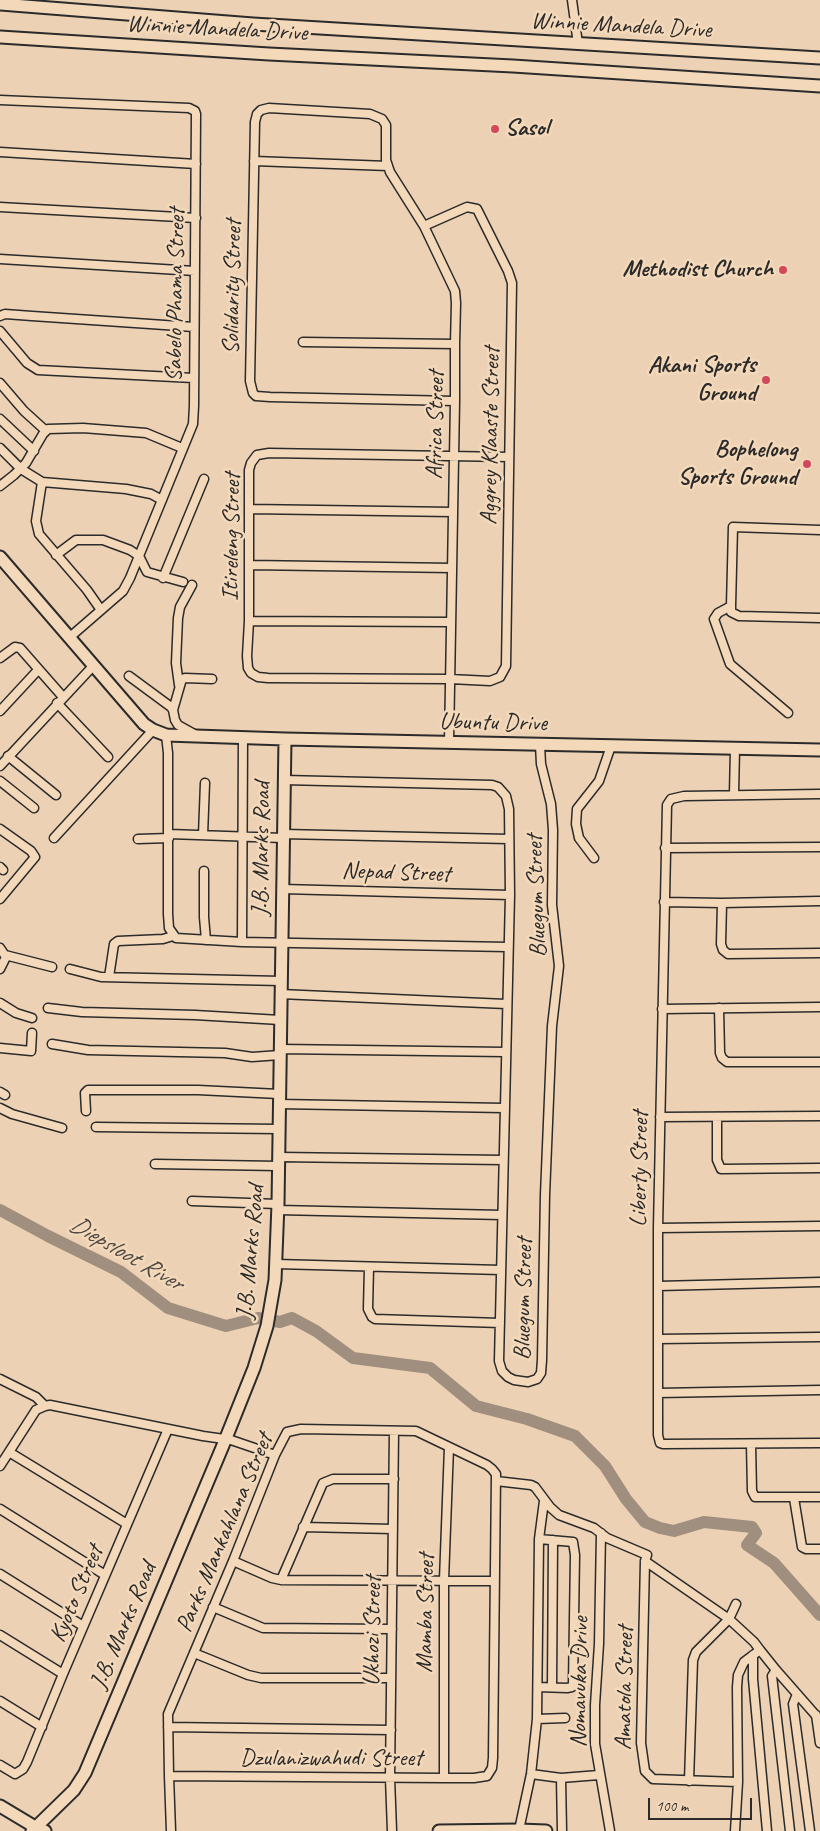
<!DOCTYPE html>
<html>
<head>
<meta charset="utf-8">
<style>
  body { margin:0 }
  #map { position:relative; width:820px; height:1831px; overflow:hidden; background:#ecd1b4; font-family:Caveat,sans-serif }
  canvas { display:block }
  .scale { position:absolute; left:648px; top:1798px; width:104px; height:22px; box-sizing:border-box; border:2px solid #2b2b2b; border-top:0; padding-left:6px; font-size:15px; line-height:18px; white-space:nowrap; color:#2b2b2b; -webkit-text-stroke:4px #f4d8ba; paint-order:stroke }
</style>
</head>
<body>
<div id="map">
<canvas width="820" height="1831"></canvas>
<div class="scale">100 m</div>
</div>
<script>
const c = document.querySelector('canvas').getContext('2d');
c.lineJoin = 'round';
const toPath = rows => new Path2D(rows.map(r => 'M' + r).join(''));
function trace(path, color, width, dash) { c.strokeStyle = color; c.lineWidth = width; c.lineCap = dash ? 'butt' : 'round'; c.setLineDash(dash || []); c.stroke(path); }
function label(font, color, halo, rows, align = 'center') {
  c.font = font + ' Caveat,sans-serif'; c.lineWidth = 5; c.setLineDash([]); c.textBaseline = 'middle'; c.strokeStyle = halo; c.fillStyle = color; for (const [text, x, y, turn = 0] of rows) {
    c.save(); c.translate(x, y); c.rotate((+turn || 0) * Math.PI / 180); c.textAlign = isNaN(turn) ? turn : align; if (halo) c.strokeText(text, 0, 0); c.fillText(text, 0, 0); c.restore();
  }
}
trace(toPath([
  [0,1210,48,1236,121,1272,168,1308,226,1326,258,1318,280,1322,292,1318,316,1331,353,1358,430,1368,476,1406,527,1419,575,1436,605,1466,626,1499,645,1522,660,1528,674,1531,704,1522,752,1527,756,1533,747,1545,774,1563,820,1615]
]), '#a08f7e', 12);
const street = toPath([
  [572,0,578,44],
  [0,100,189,108,195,111,196,114,194,406,193,424,130,578,123,591,70,637],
  [0,152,196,164],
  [254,161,388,166],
  [0,207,196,218],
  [424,226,467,207,477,209,508,271,512,283,506,666,500,677,490,681,450,679,268,678,258,677,251,673,248,668,247,656,249,621,249,470,251,463,257,455,269,453,509,457],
  [0,259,195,271],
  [0,316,5,314,32,316,194,327],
  [0,331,27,363,38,370,193,378],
  [303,342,455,344],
  [0,383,24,411,46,431],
  [0,419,34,451],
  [0,448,21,469,42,482,126,489,151,494,162,500],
  [42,482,36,521,39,534,87,590,101,610],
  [0,486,14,475,26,463,43,434,48,429,83,428,146,433,182,448],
  [250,509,453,512],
  [820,530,733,527,731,606,731,612,739,616,820,618],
  [56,555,76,540,103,540,130,550,139,556,147,572,183,582],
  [250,565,452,568],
  [163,578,204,479],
  [731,606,718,613,714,619,730,664,788,713],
  [249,621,451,622],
  [0,658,15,647,20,648,63,697],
  [129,676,171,707,173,710,175,720,178,725,196,735],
  [179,685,176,663,178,618,180,607,192,585],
  [57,703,108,757],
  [173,710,182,679,185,678,212,679],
  [0,711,38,670],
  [166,735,168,753,168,914,169,928,176,938,242,942,507,947],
  [449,743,455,401,455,344,456,303,455,291,424,226,390,172,386,160,386,125,382,119,370,114,269,108,261,110,257,114,255,122,250,381,253,393,256,396,270,397,455,401],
  [8,756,56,795],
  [0,766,94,665],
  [284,780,492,785,498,787,506,796,509,809,510,895,499,1361,502,1371,508,1377,514,1380,528,1382,537,1379,541,1373,542,1360,545,1195,552,1026,559,966,552,905,553,830,551,804,541,764,540,745],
  [0,781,34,808],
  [734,794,735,749],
  [820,794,684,796,671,799,667,805,658,1228,658,1435,660,1443,663,1444,820,1443],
  [0,829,31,851,35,857,0,899],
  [169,834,283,838],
  [283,834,509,839],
  [203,835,205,783],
  [54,838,153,730],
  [138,839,169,838],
  [665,848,820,847],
  [594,858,579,838,576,824,577,809,599,781,611,746],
  [0,867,3,870],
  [204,871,204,917,206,940],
  [282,889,510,895],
  [664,902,722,903,820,901],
  [722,903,721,944,723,950,728,954,820,953],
  [242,942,243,738],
  [0,948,6,957,0,969],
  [5,955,52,967],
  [70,969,101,977,281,981],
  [109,977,114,944,118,941,163,939,173,936],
  [280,994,506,1004],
  [0,1003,16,1013,32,1018],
  [48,1008,82,1012,195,1015,280,1020],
  [719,1008,720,1053,722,1058,727,1062,820,1062],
  [662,1009,820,1007],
  [52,1044,88,1050,225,1053,252,1057,280,1055],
  [0,1048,31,1051,32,1033],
  [280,1049,505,1052],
  [0,1092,5,1095],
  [279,1104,504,1108],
  [0,1108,12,1114,62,1128],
  [86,1111,85,1093,88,1090,198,1090,279,1094],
  [660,1117,820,1116],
  [717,1117,717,1160,721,1169,820,1168],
  [96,1127,279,1129],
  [279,1157,503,1160],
  [155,1164,279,1166],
  [192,1201,278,1204],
  [278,1210,502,1215],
  [658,1228,820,1226],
  [276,1264,501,1270],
  [369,1267,368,1309,372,1317,375,1319,500,1323],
  [658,1286,820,1282],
  [658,1339,820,1337],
  [0,1379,36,1397,45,1406],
  [658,1393,820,1390],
  [751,1444,752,1491,755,1497,820,1497],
  [9,1452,127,1524],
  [0,1466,36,1410,45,1406,50,1405,203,1436,231,1440,275,1455],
  [496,1481,531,1485,535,1487,550,1507,559,1515,594,1528,607,1538,647,1555,645,1561,641,1743,645,1771,653,1779,738,1782],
  [794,1498,802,1547,806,1549,820,1549],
  [0,1509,105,1575],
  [303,1527,393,1529],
  [601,1533,599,1644,595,1705,595,1744,610,1831],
  [233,1561,272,1578,281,1580,494,1581],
  [645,1561,729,1619,754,1642,760,1650],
  [0,1574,83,1626],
  [281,1580,323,1483,333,1479,394,1479],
  [213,1607,263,1628,392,1629],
  [0,1635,63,1674],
  [194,1653,248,1675,261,1678,391,1678],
  [753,1655,753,1679,767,1831],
  [776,1670,772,1676,790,1831],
  [538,1687,567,1688,572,1687,573,1684,575,1555,573,1542,539,1539],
  [552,1687,553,1540],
  [797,1694,793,1704,810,1831],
  [0,1701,42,1727],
  [816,1715,820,1743],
  [537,1719,565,1718],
  [168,1727,391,1730],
  [0,1765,15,1774,23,1769,27,1762,63,1674,168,1429],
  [531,1774,561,1778,599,1775],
  [169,1776,444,1778,474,1778,487,1776,492,1768,493,1758,496,1474,492,1469,487,1465,416,1431,301,1429,287,1432,275,1455,233,1561,168,1714,169,1776,171,1831],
  [444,1778,444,1580,449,1447],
  [561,1778,562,1831],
  [689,1781,693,1660,696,1652,729,1619,736,1604],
  [519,1830,531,1774,537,1719,539,1539,544,1501],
  [392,1831,390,1778,394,1431],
  [735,1831,738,1782,737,1687,738,1675,744,1662,760,1650,776,1670,820,1720]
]);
const secondary = toPath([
  [0,4,253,24,820,58],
  [0,37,269,54,513,66,820,86],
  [0,557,144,724,153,730,166,735,285,739,820,750],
  [0,1806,35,1827,45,1831],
  [32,1831,74,1790,85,1773,224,1443,254,1368,267,1326,275,1280,278,1204,285,739],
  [439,1831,519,1830,546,1831]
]);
trace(street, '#2b2b2b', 11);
trace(secondary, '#2b2b2b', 15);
trace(street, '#f4d8ba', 8);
trace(secondary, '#f4d8ba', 11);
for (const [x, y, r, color] of [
  [495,129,5,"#d1495b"],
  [783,270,5,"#d1495b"],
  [766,380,5,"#d1495b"],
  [807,464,5,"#d1495b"]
]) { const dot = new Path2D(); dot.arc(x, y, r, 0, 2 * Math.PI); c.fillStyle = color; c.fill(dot); trace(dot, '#f4d8ba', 2); }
label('24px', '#2b2b2b', '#f4d8ba', [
  ["Winnie Mandela Drive",621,26,3],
  ["Winnie Mandela Drive",217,29,3],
  ["Solidarity Street",233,287,-89],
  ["Sabelo Phama Street",176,295,-89],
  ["Africa Street",436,425,-89],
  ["Aggrey Klaaste Street",491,436,-89],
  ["Itireleng Street",232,537,-89],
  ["Ubuntu Drive",493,723,1],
  ["J.B. Marks Road",262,849,-89],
  ["Nepad Street",396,873,2],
  ["Bluegum Street",537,896,-92],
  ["Liberty Street",640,1169,-89],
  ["J.B. Marks Road",251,1252,-85],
  ["Bluegum Street",524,1299,-89],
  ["Parks Mankahlana Street",225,1533,-67],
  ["Kyoto Street",77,1594,-67],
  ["Mamba Street",426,1613,-89],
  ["J.B. Marks Road",124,1626,-67],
  ["Ukhozi Street",373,1631,-89],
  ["Nomavuka Drive",580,1682,-89],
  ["Amatola Street",625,1688,-89],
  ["Dzulanizwahudi Street",331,1759]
]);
label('bold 24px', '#2b2b2b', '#f4d8ba', [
  ["Sasol",505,129,"left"],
  ["Methodist Church",773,270],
  ["Akani Sports",756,366],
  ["Ground",756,394],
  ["Bophelong",797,450],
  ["Sports Ground",797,478]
], 'right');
label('italic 25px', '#4e4944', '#f4d8ba', [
  ["Diepsloot River",126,1254,30]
]);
</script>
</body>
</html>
